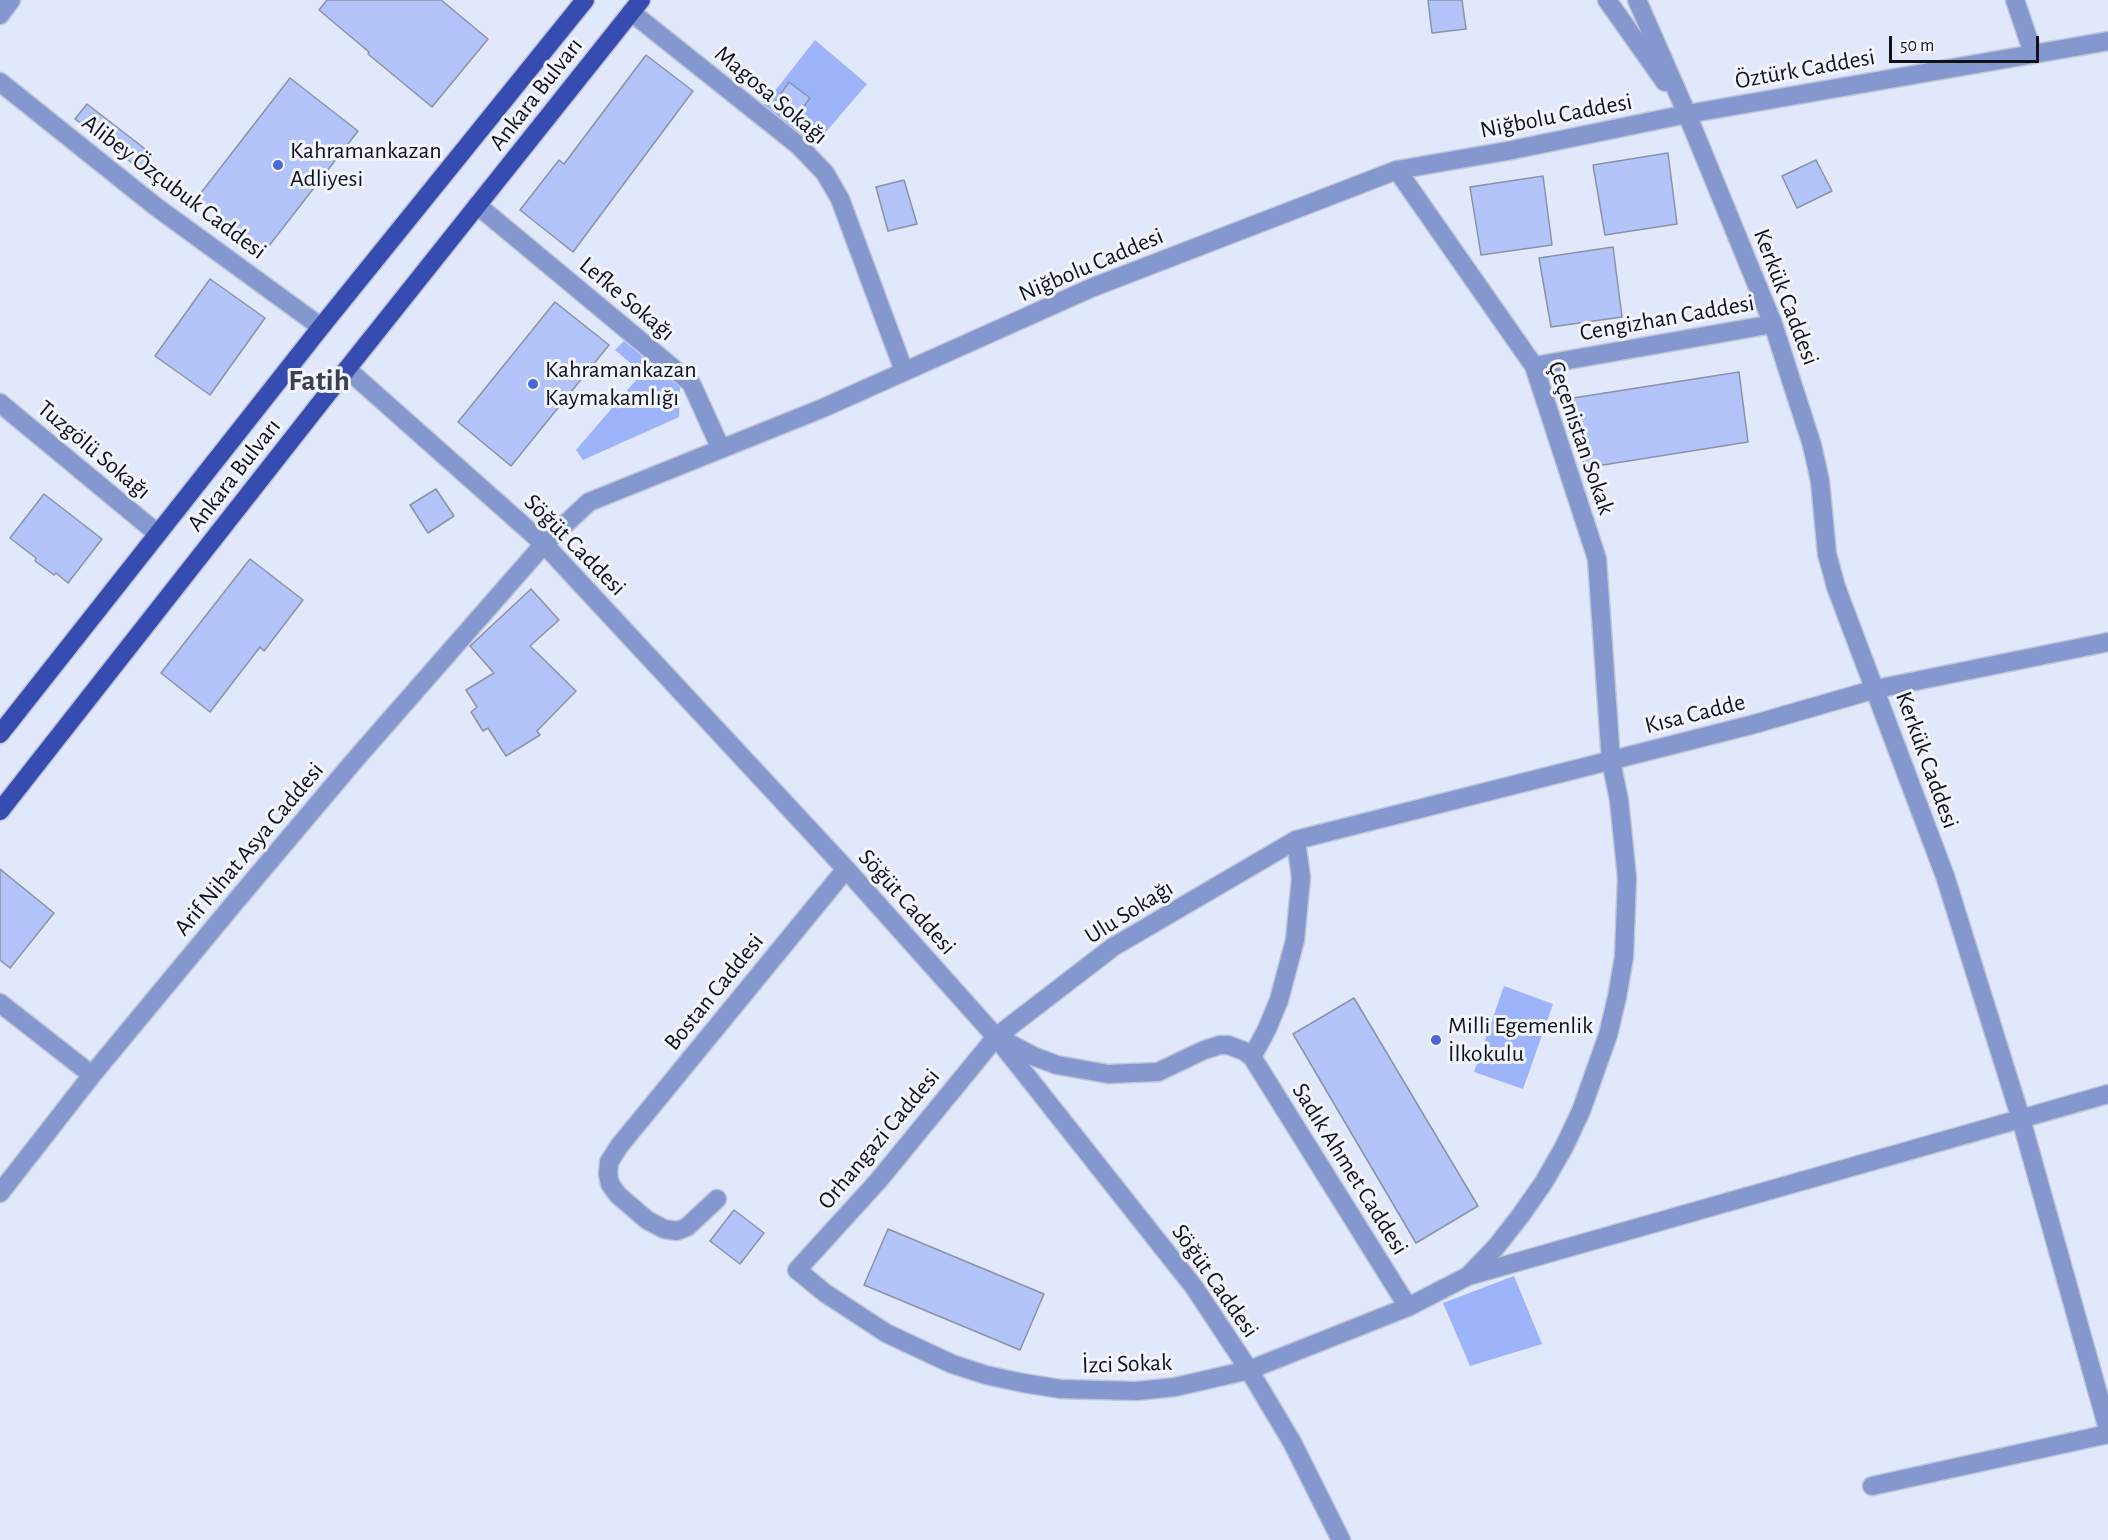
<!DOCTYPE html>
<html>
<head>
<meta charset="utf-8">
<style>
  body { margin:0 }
  #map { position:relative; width:2108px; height:1540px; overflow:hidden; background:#e1e8fc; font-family:"Alegreya Sans",sans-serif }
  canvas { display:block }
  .scale { position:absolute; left:1889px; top:36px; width:150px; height:27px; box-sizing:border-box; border:3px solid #0f1218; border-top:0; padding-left:8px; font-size:18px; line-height:21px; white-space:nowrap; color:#0f1218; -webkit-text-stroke:4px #f2f5fd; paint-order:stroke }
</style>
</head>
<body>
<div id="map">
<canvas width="2108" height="1540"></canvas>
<div class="scale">50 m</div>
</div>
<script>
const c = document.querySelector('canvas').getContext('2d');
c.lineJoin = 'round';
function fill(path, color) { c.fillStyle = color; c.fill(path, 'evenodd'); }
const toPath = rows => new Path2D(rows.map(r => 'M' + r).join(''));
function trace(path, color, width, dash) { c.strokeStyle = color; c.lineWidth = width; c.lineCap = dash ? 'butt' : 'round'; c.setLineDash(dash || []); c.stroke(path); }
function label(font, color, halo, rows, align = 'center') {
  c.font = font + ' "Alegreya Sans",sans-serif'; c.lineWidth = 6; c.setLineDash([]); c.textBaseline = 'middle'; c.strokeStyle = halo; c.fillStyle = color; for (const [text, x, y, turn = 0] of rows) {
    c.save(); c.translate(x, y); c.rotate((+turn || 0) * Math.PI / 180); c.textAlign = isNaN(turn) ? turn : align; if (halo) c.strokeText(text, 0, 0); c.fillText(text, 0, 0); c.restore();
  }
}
fill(toPath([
  [815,40,867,84,813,147,763,106],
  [624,341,680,387,679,417,583,460,576,450,642,373,615,350],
  [1504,986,1553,1004,1523,1089,1474,1072],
  [1514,1276,1542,1344,1470,1366,1443,1303]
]), '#9db4fb');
const building = toPath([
  [327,0,441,0,488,39,432,107,368,54,369,52,319,10,327,0],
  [1428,0,1462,0,1466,29,1432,33,1428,0],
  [646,55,693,91,573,252,520,210,559,160,564,164,646,55],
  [290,78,358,131,265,251,197,198,290,78],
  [789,82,810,98,794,120,773,105,789,82],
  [87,104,153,155,141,170,75,119,87,104],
  [1668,153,1677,224,1605,235,1593,165,1668,153],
  [1816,160,1832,191,1797,208,1782,176,1816,160],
  [1543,176,1552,245,1481,255,1470,187,1543,176],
  [904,180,917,224,888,231,876,187,904,180],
  [1613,247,1622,317,1551,327,1539,258,1613,247],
  [210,279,265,318,210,395,155,356,210,279],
  [555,302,609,345,511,466,458,422,555,302],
  [1739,372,1748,442,1584,468,1573,398,1739,372],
  [436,489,454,516,428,533,410,505,436,489],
  [44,494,102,539,68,583,56,573,54,575,35,561,36,558,10,538,44,494],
  [250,559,303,600,264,651,260,647,210,712,161,673,250,559],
  [531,589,559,620,530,646,576,691,537,731,540,735,506,756,488,728,483,731,471,712,477,707,466,690,494,673,470,646,531,589],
  [0,869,54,913,10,968,0,960,0,869],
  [1354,998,1478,1206,1416,1243,1293,1034,1354,998],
  [734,1210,764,1233,740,1264,710,1241,734,1210],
  [888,1229,1044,1294,1020,1350,864,1285,888,1229]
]);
fill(building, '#b2c4fa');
trace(building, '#8c92a5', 1.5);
const minor = toPath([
  [1607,0,1665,82],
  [1637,0,1687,114,1773,324,1812,445,1820,481,1827,554,1836,587,1945,876,2021,1119,2108,1429],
  [2015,0,2033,53],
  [631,12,798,145,825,173,840,199,904,371],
  [0,15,11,0],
  [0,82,155,206,321,327],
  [1397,170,1534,366,1597,559,1611,761,1619,800,1627,878,1624,957,1617,997,1608,1035,1581,1111,1564,1147,1544,1182,1521,1215,1496,1247,1469,1275],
  [477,205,691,383,721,449],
  [1534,366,1773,324],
  [347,369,544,544,846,869,996,1037,1194,1287,1249,1370,1292,1442,1341,1540],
  [0,403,158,534],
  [2108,642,1876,689,1751,725,1296,840,1113,947,996,1037,878,1181,797,1270,825,1293,886,1333,952,1364,986,1375,1023,1383,1061,1389,1137,1391,1175,1387,1249,1370,1408,1307,1468,1276,2108,1094],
  [0,1003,92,1075],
  [1003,1040,1033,1056,1057,1065,1108,1074,1158,1072,1204,1050,1220,1045,1228,1045,1244,1051,1252,1057,1408,1307],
  [1252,1057,1267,1029,1279,1000,1295,940,1301,878,1296,840],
  [0,1193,92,1075,236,901,354,761,544,544,589,502,823,408,1091,288,1397,170,1507,151,1687,114,2108,41],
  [717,1199,687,1227,677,1231,664,1229,647,1220,618,1195,610,1184,608,1174,609,1162,620,1145,846,869],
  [1872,1486,2108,1434]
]);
const major = toPath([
  [0,734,321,327,585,0],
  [0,811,347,369,641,0]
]);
trace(minor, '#bfc6d8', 21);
trace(major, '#bfc6d8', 21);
trace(minor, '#8497ce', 18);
trace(major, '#374cb1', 18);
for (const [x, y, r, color] of [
  [278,165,6,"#4b65da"],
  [533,384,6,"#4b65da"],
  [1436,1040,6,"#4b65da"]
]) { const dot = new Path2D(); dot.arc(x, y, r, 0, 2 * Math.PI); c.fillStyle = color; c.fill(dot); trace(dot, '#f2f5fd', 2); }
label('24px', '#0f1218', '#f2f5fd', [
  ["Öztürk Caddesi",1805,69,-10],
  ["Ankara Bulvarı",536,94,-52],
  ["Magosa Sokağı",771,95,40],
  ["Niğbolu Caddesi",1556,116,-11],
  ["Alibey Özçubuk Caddesi",174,187,37],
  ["Niğbolu Caddesi",1091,265,-23],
  ["Kerkük Caddesi",1786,297,69],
  ["Lefke Sokağı",627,299,40],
  ["Cengizhan Caddesi",1667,318,-10],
  ["Çeçenistan Sokak",1581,438,71],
  ["Tuzgölü Sokağı",94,450,40],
  ["Ankara Bulvarı",234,475,-52],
  ["Söğüt Caddesi",575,545,45],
  ["Kısa Cadde",1695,714,-14],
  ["Kerkük Caddesi",1927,760,70],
  ["Arif Nihat Asya Caddesi",249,849,-50],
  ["Söğüt Caddesi",907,902,48],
  ["Ulu Sokağı",1129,912,-32],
  ["Bostan Caddesi",714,992,-51],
  ["Orhangazi Caddesi",879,1139,-50],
  ["Sadık Ahmet Caddesi",1350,1169,58],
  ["Söğüt Caddesi",1215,1281,55],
  ["İzci Sokak",1127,1364,-2]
]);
label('24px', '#0f1218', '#f2f5fd', [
  ["Kahramankazan",290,151],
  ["Adliyesi",290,179],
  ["Kahramankazan",545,370],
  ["Kaymakamlığı",545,398],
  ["Milli Egemenlik",1448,1026],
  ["İlkokulu",1448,1054]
], 'left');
label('bold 30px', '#3a404f', '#f2f5fd', [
  ["Fatih",319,381]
]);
</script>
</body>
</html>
